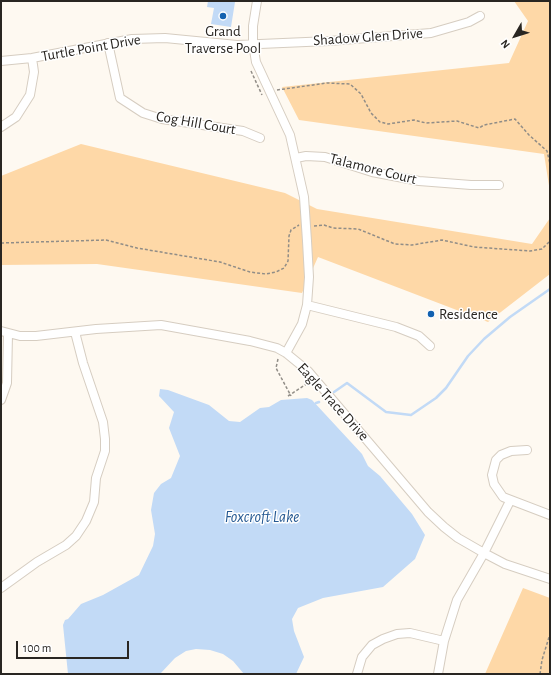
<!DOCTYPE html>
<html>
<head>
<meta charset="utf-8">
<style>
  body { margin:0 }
  #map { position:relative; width:551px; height:675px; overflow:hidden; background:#fef9f1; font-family:"Alegreya Sans",sans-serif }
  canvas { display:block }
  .frame { position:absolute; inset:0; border:2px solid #292622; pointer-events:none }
  .north { position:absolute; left:495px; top:16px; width:40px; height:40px; -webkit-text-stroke:3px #fff; paint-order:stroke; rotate:231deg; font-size:11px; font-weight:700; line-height:16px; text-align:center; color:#292622 }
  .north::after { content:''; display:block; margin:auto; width:14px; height:18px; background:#292622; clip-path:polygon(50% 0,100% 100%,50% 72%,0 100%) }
  .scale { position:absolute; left:16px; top:641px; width:113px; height:18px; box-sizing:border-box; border:2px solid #292622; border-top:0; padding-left:5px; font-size:12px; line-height:14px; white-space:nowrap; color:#292622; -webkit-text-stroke:3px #fff; paint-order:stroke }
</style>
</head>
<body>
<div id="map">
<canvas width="551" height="675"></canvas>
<div class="frame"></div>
<div class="north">N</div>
<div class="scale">100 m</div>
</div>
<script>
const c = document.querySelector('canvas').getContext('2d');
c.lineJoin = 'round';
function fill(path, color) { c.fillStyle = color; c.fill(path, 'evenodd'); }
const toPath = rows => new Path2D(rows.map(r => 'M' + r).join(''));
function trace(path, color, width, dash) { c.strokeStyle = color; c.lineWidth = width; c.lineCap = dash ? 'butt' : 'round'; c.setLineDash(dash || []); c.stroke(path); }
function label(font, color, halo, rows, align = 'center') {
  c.font = font + ' "Alegreya Sans",sans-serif'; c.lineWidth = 3; c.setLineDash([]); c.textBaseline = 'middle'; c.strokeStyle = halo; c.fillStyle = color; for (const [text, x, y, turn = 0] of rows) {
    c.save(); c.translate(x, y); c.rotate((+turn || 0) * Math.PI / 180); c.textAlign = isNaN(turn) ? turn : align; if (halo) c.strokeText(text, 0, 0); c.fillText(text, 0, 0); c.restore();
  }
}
fill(toPath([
  [514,1,550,1,550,192,544,154,299,120,282,87,509,63,528,21],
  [81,144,285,193,317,209,532,244,550,218,550,274,488,322,318,257,302,293,97,264,1,265,1,176],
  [523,588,550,598,549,674,485,674]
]), '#fed8a7');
fill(toPath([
  [208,1,235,2,231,27,211,24,214,8,207,7],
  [160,389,168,390,209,405,229,421,240,422,260,408,269,407,281,400,307,398,312,400,362,454,368,466,380,476,412,514,425,535,415,559,383,587,323,598,298,608,292,619,294,631,304,657,296,674,244,674,233,661,223,654,210,650,196,649,186,651,175,658,160,674,68,674,63,625,65,620,68,619,81,604,103,595,139,575,153,546,155,534,151,510,154,493,161,484,171,478,180,456,169,428,174,412,159,396]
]), '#c2daf6');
trace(toPath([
  [334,392,347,383,386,412,411,415,436,398,446,388,468,356,484,339,510,317,550,289],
  [316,403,319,402]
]), '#c2daf6', 2.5);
const minor = toPath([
  [257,1,253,26,253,44,256,62,290,135,304,197,307,241,309,277,307,305,302,324,286,353],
  [108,43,120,98,143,113,162,119,243,131,260,138],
  [1,61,32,58,132,39,165,38,237,45,329,41,431,33,469,22,480,16],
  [1,127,16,117,30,95,34,72,32,58],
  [296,158,306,156,325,157,372,172,419,181,471,185,499,185],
  [307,305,396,327,419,336,430,346],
  [1,331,20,336,36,336,96,329,161,325,250,341,277,348,286,353,308,371,428,512,444,527,458,538,484,553,505,564,550,579],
  [1,400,7,383,8,334],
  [527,450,511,451,501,455,496,460,492,475,494,484,503,497,550,515],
  [1,588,37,562,66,545,76,536,86,521,94,502,96,478,105,451,105,439,103,422,83,363,75,332],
  [357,674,362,657,372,645,383,639,397,634,410,633,444,641],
  [438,674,444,641,457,600,484,553,510,501]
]);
trace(minor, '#d6cdc1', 10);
trace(toPath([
  [251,71,262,95],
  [277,90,327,83,350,84,361,94,371,113,380,122,388,124,414,120,426,123,457,121,479,128,484,125,515,119,529,135,547,151,550,164],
  [550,164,550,184],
  [314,226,324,225,333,228,358,229,395,244,412,245,442,240,474,247,530,251,542,249,550,241],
  [1,243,106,240,137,248,220,262,250,272,266,274,276,272,284,268,288,261,289,236,291,230,299,225],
  [278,359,276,368,291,396],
  [288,396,308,383],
  [540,674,542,660,550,634]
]), '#918d87', 1.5, [3, 2]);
trace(minor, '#fff', 8);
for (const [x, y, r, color] of [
  [223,16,4,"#1261b0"],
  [431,314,4,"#1261b0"]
]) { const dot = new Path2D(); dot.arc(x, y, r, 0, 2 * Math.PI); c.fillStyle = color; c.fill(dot); trace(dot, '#fff', 1.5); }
label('15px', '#292622', '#fff', [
  ["Grand",223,31],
  ["Traverse Pool",223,48],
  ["Residence",439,314,"left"]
]);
label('15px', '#292622', '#fff', [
  ["Shadow Glen Drive",368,37,-4],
  ["Turtle Point Drive",91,48,-10],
  ["Cog Hill Court",196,123,10],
  ["Talamore Court",373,169,14],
  ["Eagle Trace Drive",333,402,48]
]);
label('italic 16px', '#255992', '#fff', [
  ["Foxcroft Lake",262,517]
]);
</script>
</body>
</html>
